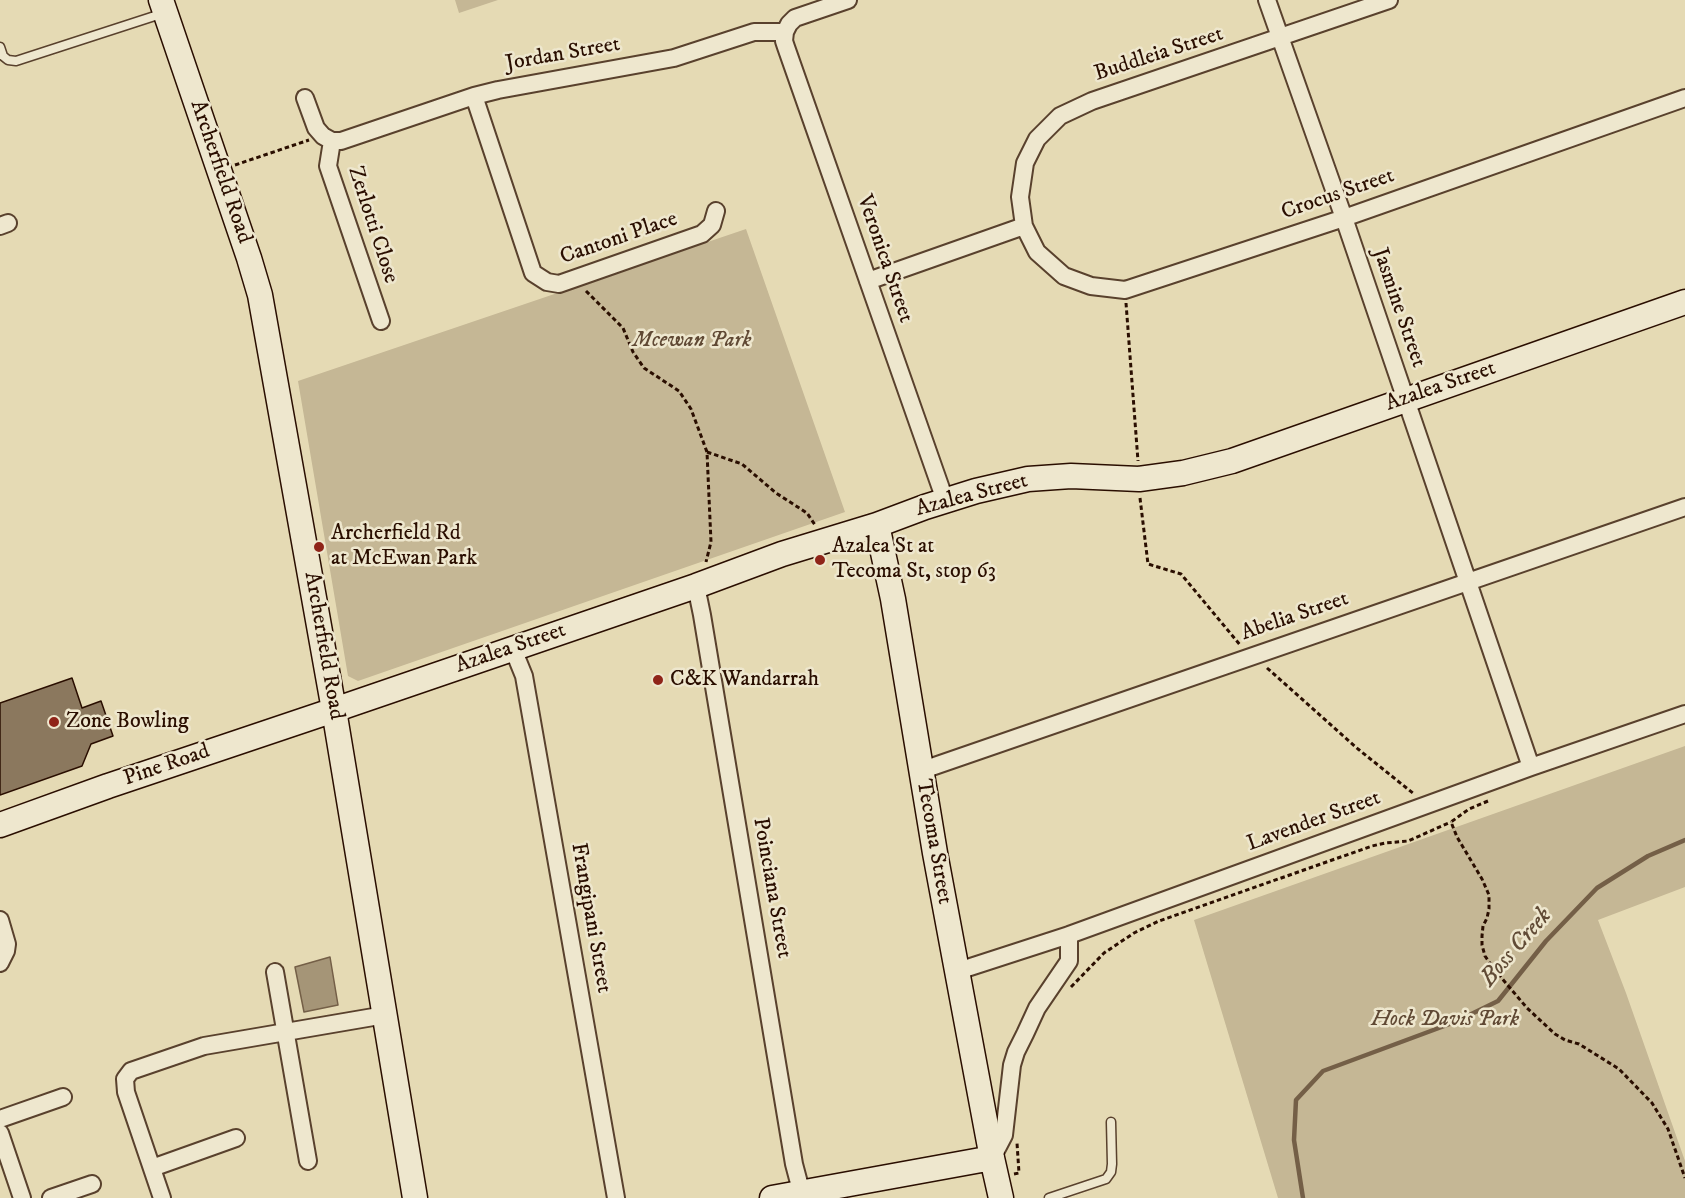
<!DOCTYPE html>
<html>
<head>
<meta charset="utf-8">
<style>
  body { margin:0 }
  canvas { display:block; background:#e5dab4 }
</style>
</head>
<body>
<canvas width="1685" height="1198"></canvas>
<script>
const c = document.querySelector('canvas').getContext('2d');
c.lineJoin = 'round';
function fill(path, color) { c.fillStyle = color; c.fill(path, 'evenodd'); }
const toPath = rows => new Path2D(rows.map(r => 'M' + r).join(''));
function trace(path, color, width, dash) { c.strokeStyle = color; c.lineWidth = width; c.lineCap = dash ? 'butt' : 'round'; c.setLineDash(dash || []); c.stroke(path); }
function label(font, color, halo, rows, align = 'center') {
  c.font = font + ' "IM FELL DW Pica",serif'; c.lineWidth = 5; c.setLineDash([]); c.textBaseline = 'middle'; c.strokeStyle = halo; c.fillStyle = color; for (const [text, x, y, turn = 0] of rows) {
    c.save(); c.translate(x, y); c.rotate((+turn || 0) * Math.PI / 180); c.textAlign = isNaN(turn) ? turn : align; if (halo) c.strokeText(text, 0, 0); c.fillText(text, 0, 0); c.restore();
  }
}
fill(toPath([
  [455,0,498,0,459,13],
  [746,229,845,512,358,681,348,676,298,381],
  [1685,746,1685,887,1598,920,1626,993,1685,1161,1685,1198,1278,1198,1194,920]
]), '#c5b795');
const water = toPath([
  [330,957,338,1005,304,1012,295,967,330,957]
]);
fill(water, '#a59577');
trace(water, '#745f47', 1.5);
trace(toPath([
  [1303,1198,1294,1140,1296,1100,1323,1071,1455,1022,1498,1001,1546,941,1597,888,1648,856,1685,840]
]), '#745f47', 4.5);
const building = toPath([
  [72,678,82,708,101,701,113,736,91,744,82,766,0,795,0,703,72,678]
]);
fill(building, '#8b785e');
trace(building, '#2a0e00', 1.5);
const lane = toPath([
  [0,47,3,56,8,60,16,61,164,13],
  [1049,1198,1106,1179,1111,1172,1112,1164,1111,1122]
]);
const street = toPath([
  [1267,0,1344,218,1531,767],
  [1389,0,1092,101,1060,116,1037,139,1025,163,1020,197,1024,226,1037,252,1064,276,1091,286,1125,290,1344,218,1685,98],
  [785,32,784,41,786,47,945,500],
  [474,96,533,273,547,282,559,284,702,234,712,225,716,211],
  [305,98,316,128,323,136,332,141,341,141,474,96,498,90,674,58,754,32,785,32,789,24,795,18,848,0],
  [332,141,328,166,381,321],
  [0,226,8,223],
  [868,281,1024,226],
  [696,586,702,615,794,1164,803,1198],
  [513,649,524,676,616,1198],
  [920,771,1685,507],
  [0,920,7,944,6,951,0,963],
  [958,971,1069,935,1531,767,1685,714],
  [275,972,308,1161],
  [0,1119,63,1097],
  [0,1133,22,1198],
  [992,1158,1004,1135,1012,1065,1016,1052,1025,1034,1037,1008,1069,961,1069,935],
  [152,1168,236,1138],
  [51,1198,92,1184],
  [162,1198,126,1092,125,1079,131,1071,204,1046,385,1015]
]);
const secondary = toPath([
  [161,0,249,258,260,295,334,710,415,1198],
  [877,525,893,599,935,853,992,1158,1001,1198],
  [0,825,108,786,334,710,696,586,782,554,877,525,925,507,976,491,1028,479,1071,476,1139,479,1183,473,1232,461,1685,302],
  [772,1198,992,1158]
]);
trace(lane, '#59412d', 11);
trace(street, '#59412d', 20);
trace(secondary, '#2a0e00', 27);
trace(toPath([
  [235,165,309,140],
  [586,291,623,328,633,352,644,368,679,391,691,409,707,452,711,542,706,562],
  [1126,303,1138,461],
  [707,452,742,464,776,493,807,513,815,525],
  [1140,498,1148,564,1181,574,1241,646],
  [1267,668,1358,749,1414,794],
  [1488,801,1469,809,1451,822,1457,837,1482,879,1489,895,1489,909,1487,918,1483,926,1482,936,1482,945,1485,956,1494,969,1527,1008,1555,1034,1565,1040,1579,1044,1619,1069,1652,1103,1668,1129,1685,1178],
  [1071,987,1104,953,1134,933,1159,921,1372,846,1385,843,1408,841,1451,822],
  [1014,1174,1019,1173,1017,1143]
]), '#2a0e00', 3, [4.5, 3]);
trace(lane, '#eee7ce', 8);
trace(street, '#eee7ce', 16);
trace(secondary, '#eee7ce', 24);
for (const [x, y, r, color] of [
  [319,547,6,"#8f2418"],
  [820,560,6,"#8f2418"],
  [658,680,6,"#8f2418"],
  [54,722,6,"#8f2418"]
]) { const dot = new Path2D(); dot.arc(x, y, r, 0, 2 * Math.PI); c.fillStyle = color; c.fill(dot); trace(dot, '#eee7ce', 2); }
label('22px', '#2a0e00', '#eee7ce', [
  ["Jordan Street",563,55,-10],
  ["Buddleia Street",1159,55,-18],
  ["Archerfield Road",220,172,71],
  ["Crocus Street",1338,195,-19],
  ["Zerlotti Close",372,225,72],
  ["Cantoni Place",619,239,-19],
  ["Veronica Street",884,259,71],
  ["Jasmine Street",1398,308,71],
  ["Azalea Street",1441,387,-19],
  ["Azalea Street",972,496,-15],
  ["Abelia Street",1295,617,-19],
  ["Archerfield Road",323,646,80],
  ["Azalea Street",511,649,-19],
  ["Pine Road",167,766,-19],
  ["Lavender Street",1314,822,-20],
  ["Tecoma Street",933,842,80],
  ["Poinciana Street",771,888,80],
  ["Frangipani Street",590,918,80]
]);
label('italic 22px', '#604934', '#eee7ce', [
  ["Mcewan Park",692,341],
  ["Hock Davis Park",1445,1020]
]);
label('22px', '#2a0e00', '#eee7ce', [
  ["Archerfield Rd",331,534],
  ["at McEwan Park",331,559],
  ["Azalea St at",832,547],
  ["Tecoma St, stop 63",832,572],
  ["C&K Wandarrah",670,680],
  ["Zone Bowling",66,722]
], 'left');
label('italic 24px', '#614b36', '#eee7ce', [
  ["Boss Creek",1517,948,-49]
]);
</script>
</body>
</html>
